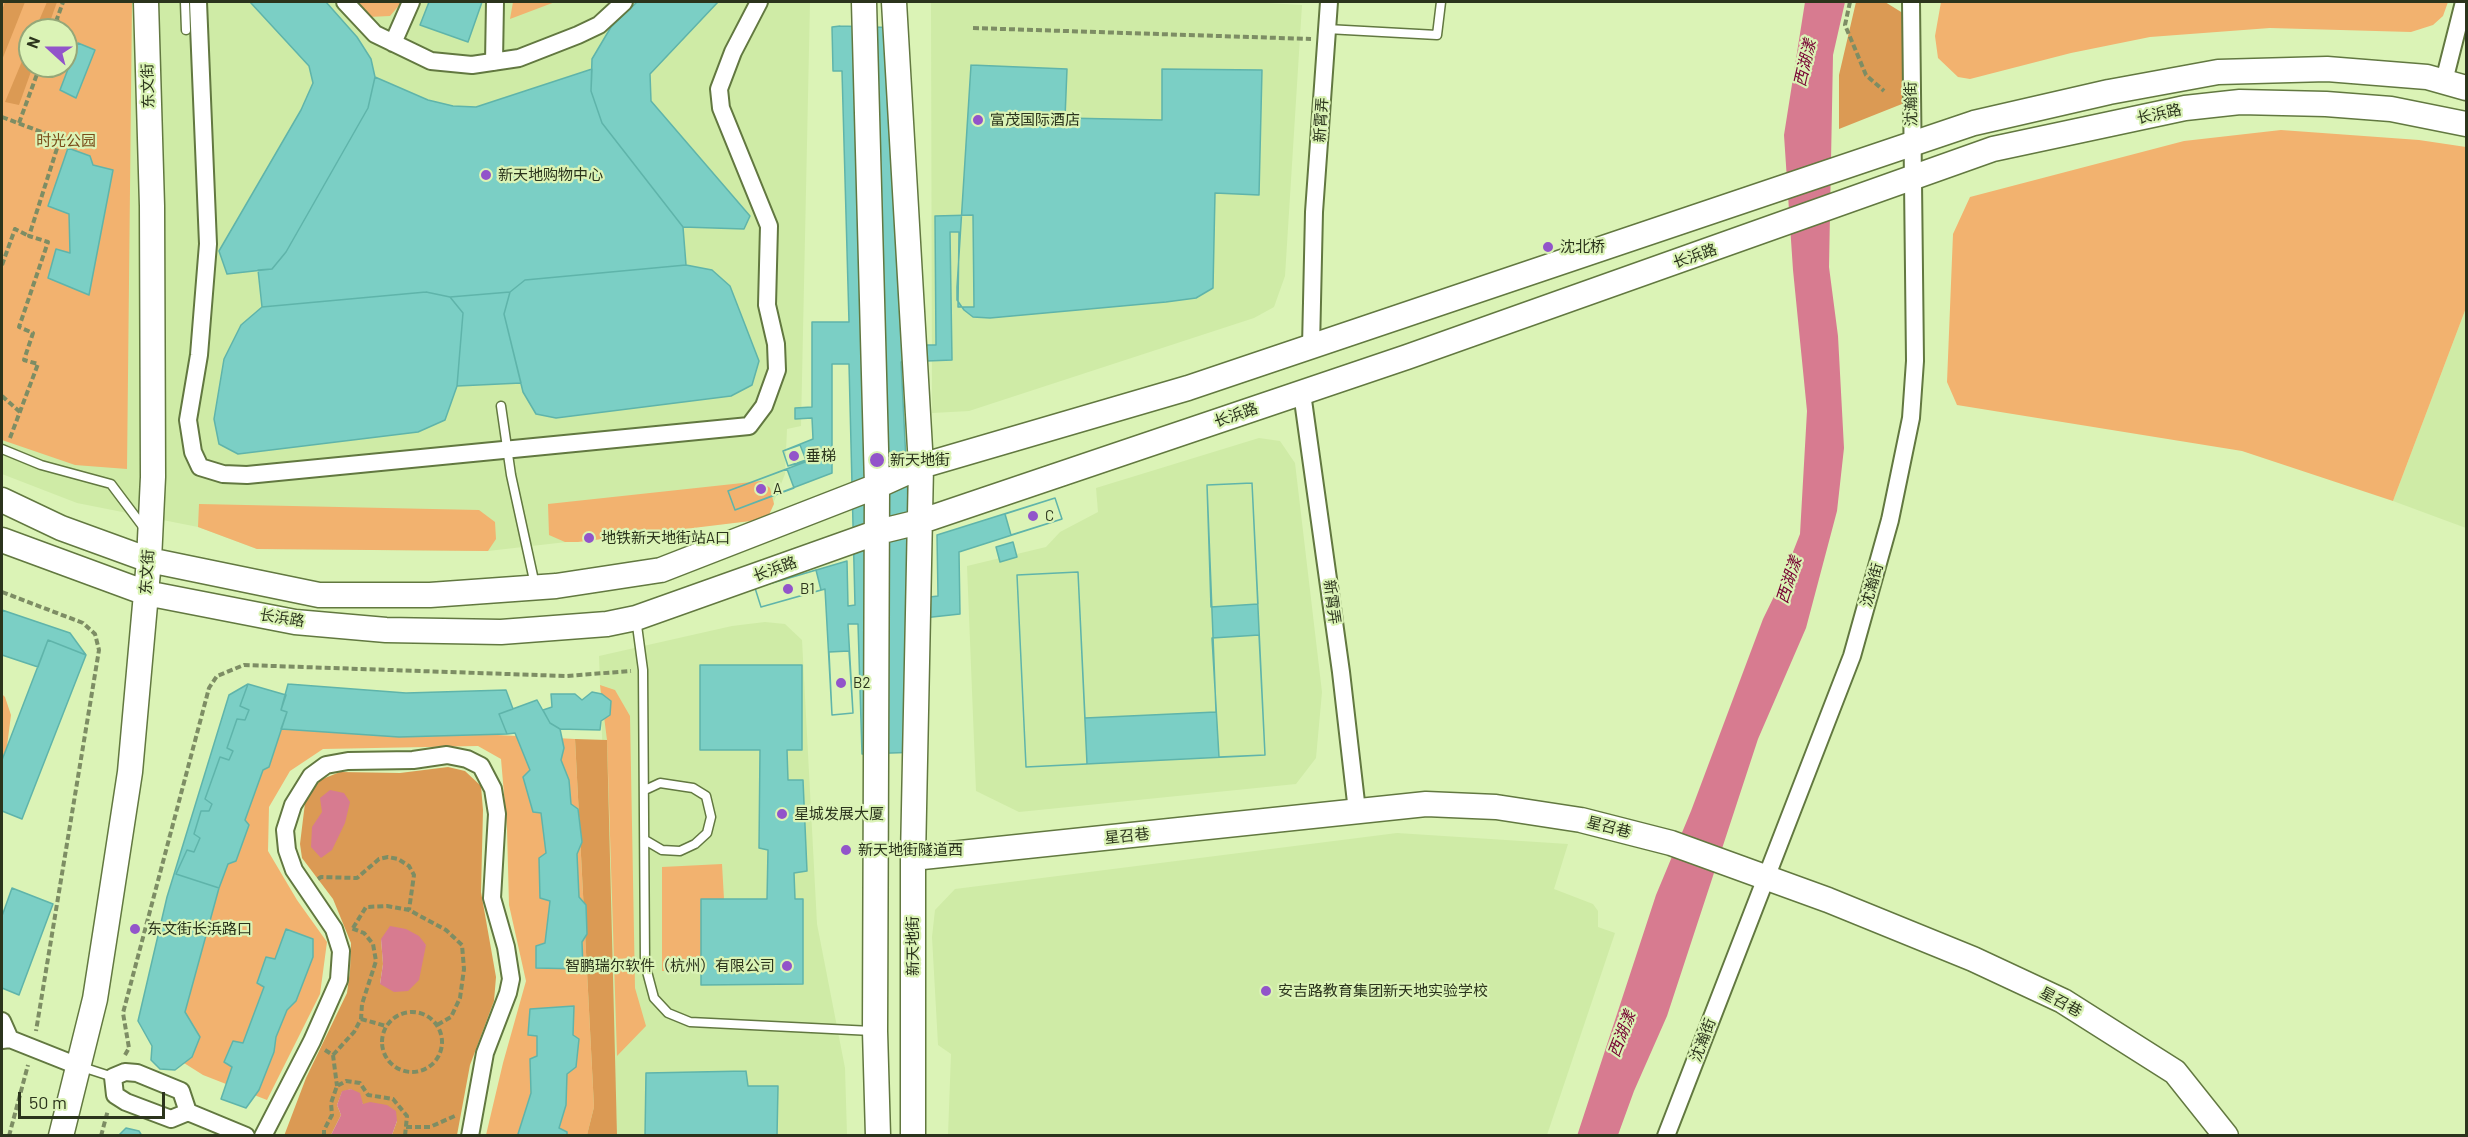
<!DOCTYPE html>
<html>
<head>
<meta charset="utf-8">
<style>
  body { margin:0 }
  #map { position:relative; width:2468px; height:1137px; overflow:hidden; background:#dbf3b6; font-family:Barlow,sans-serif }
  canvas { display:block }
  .frame { position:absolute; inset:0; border:3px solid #2b341c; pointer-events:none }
  .north { position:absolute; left:18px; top:18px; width:60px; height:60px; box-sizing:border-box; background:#dbf3b6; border:2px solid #95a778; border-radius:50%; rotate:291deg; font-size:16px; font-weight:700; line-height:24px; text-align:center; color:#2b341c }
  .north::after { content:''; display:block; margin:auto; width:21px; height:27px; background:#9254ca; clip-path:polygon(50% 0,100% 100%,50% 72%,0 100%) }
  .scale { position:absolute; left:18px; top:1092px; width:147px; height:27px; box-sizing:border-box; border:3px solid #2b341c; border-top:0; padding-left:8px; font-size:18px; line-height:21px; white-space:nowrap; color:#2b341c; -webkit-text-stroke:4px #dbf3b6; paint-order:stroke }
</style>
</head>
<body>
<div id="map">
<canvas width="2468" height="1137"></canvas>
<div class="frame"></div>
<div class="north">N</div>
<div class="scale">50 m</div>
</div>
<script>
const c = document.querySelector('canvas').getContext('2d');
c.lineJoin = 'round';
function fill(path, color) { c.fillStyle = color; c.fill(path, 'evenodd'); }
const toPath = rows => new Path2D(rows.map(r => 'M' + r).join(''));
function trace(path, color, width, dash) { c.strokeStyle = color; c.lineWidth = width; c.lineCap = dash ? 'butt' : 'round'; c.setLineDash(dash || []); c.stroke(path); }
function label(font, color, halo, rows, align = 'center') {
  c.font = font + ' Barlow,"Noto Sans SC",sans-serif'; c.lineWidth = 4.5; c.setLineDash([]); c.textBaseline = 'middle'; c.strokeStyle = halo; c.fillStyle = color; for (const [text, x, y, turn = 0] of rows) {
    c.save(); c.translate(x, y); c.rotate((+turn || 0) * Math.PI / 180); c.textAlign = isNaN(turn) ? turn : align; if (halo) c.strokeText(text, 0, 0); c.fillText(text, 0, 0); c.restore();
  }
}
fill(toPath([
  [2,2,810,2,801,426,787,429,785,474,767,519,488,551,257,549,198,527,77,503,2,474],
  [30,30,66,30,66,66,30,66],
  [931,2,1249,2,1302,5,1285,276,1274,307,1254,318,969,411,932,413],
  [2466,308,2466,528,2393,501],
  [1259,438,1280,441,1295,463,1322,692,1316,758,1296,784,1019,812,976,791,967,566,1046,547,1060,532,1098,512,1096,488],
  [765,622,785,624,802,640,817,924,845,1068,847,1135,617,1135,599,656,732,626],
  [1397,833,1568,844,1554,889,1593,904,1598,911,1598,927,1615,933,1547,1135,948,1135,951,1054,938,1045,932,937,935,910,955,889]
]), '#cfeba6');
fill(toPath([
  [2,2,132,2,127,469,75,465,2,440],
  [30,30,66,30,66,66,30,66],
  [339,2,402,2,390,16,368,17],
  [513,2,555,2,510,19],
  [1941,2,2448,2,2443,16,2433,25,2411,32,2270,28,2150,37,2071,53,1970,79,1958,77,1938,58,1935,36],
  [2281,130,2419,140,2466,147,2466,308,2393,501,2242,451,1957,405,1947,382,1953,234,1970,197,2184,141],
  [761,481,770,488,774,504,767,519,578,542,565,542,549,535,548,504],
  [199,504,479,510,495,522,496,539,488,551,257,549,198,527],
  [600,685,615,690,630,716,635,988,646,1026,617,1056,607,740],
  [2,694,5,697,11,715,6,754,2,766],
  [266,723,575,739,594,1107,587,1135,486,1135,503,1063,526,981,509,905,507,829,501,759,478,746,323,749,290,771,269,807,268,851,297,900,327,942,320,994,267,1100,203,1075,165,1051],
  [722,864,724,899,701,899,701,970,662,971,662,867]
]), '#f2b26f');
fill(toPath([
  [5,2,25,2,2,60,2,10],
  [47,2,57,2,47,30,35,30],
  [1856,2,1885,2,1906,15,1907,102,1839,129,1839,75],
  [30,42,30,66,33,66,19,105,5,102],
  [575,739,607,740,617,1135,587,1135,594,1107],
  [448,767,465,771,481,786,483,810,481,892,496,977,494,1001,470,1065,457,1135,392,1135,397,1121,363,1104,351,1089,342,1092,337,1105,341,1115,331,1135,284,1136,306,1078,347,993,350,971,351,943,333,899,302,858,300,844,305,803,320,780,340,772,400,773],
  [381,939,426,945,380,984,383,964]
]), '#db9a54');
fill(toPath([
  [1805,2,1845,2,1833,55,1829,267,1838,336,1844,448,1837,511,1806,628,1758,739,1667,1016,1634,1091,1618,1135,1577,1136,1656,895,1691,811,1763,619,1782,580,1800,534,1807,411,1793,270,1784,135],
  [330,790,344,793,350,802,345,823,332,850,321,858,311,847,312,827,322,812,320,798],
  [390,926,406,929,419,936,426,945,419,980,408,991,394,992,380,984,383,964,381,939],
  [351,1089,360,1093,363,1104,370,1102,387,1105,396,1111,397,1121,392,1135,331,1135,341,1115,337,1105,342,1091]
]), '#d77b90');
const building = toPath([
  [250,2,326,2,357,37,371,59,375,77,368,108,286,252,272,269,227,274,219,251,301,110,313,83,309,66,250,2],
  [429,2,482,2,468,42,420,25,429,2],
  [637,2,718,2,650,74,651,101,750,216,744,229,683,227,602,123,591,91,592,59,611,27,637,2],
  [840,26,904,28,902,345,936,345,935,216,973,215,974,307,958,307,959,232,950,232,952,360,901,362,913,599,938,596,937,535,1055,498,1062,519,959,552,960,614,914,619,920,752,862,754,858,624,848,624,853,713,832,715,825,589,761,607,755,588,847,561,848,606,855,605,849,364,832,364,832,473,735,510,728,491,813,459,788,466,783,451,813,439,812,418,795,419,795,408,812,407,812,322,849,322,842,71,833,71,832,27,840,26],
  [78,43,95,50,76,98,60,90,78,43],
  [971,65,1067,69,1065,118,1162,120,1162,69,1262,70,1259,195,1215,193,1213,288,1196,298,1166,302,990,318,973,317,964,310,957,300,957,287,971,65],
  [592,69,591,91,602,123,683,227,686,265,525,280,510,292,450,297,426,292,262,307,258,270,272,269,286,252,368,108,375,77,428,100,453,106,476,107,592,69],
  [68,148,90,156,93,165,113,170,89,295,48,278,56,249,70,253,69,214,48,206,68,148],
  [686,265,712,270,730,286,759,361,752,385,731,396,556,418,536,414,523,392,504,314,510,292,525,280,686,265],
  [426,292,450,297,463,313,457,386,445,420,418,432,238,454,219,444,214,419,224,359,241,325,262,307,426,292],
  [510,292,504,314,521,383,457,386,463,313,450,297,510,292],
  [800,445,806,460,788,466,783,451,800,445],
  [787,469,794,488,735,510,728,491,787,469],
  [1252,483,1265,755,1026,767,1017,575,1078,572,1085,718,1216,712,1207,485,1252,483],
  [1252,483,1258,604,1211,607,1207,485,1252,483],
  [1055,498,1062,519,1011,535,1005,514,1055,498],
  [1013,542,1017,557,1000,562,996,547,1013,542],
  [816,570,821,590,761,607,755,588,816,570],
  [1078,572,1087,764,1026,767,1017,575,1078,572],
  [2,610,70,633,86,655,48,640,38,667,2,655,2,610],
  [1259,635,1265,755,1219,757,1212,638,1259,635],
  [48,640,86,655,22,819,2,811,2,760,48,640],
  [849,651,853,713,832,715,829,652,849,651],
  [700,665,802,665,802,750,787,750,788,780,803,780,807,871,794,873,795,899,803,899,803,984,701,985,701,899,767,899,768,850,759,848,760,750,700,750,700,665],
  [248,684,286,695,281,710,287,712,269,767,263,770,245,820,249,825,236,861,228,864,219,888,176,874,187,850,194,852,200,838,194,834,201,811,209,811,212,804,205,799,220,757,229,760,233,751,227,748,237,719,245,720,249,710,240,706,248,684],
  [248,684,240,706,249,710,245,720,237,719,227,748,233,751,229,760,220,757,205,799,212,804,209,811,201,811,194,834,200,838,194,852,187,850,176,874,219,888,185,1012,200,1037,192,1057,175,1070,160,1069,151,1060,152,1046,138,1021,167,897,229,695,248,684],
  [288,684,406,693,506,690,513,709,499,714,507,734,399,737,281,729,287,712,281,710,288,684],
  [592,692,602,694,611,701,610,715,601,721,600,730,560,729,550,723,543,710,552,707,551,694,575,694,582,700,592,692],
  [537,700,550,723,560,729,564,748,561,760,569,780,571,804,578,809,582,842,577,854,579,897,586,905,587,934,582,942,583,969,536,968,536,946,545,943,550,901,540,898,539,858,546,853,541,813,533,812,523,777,530,770,515,733,507,734,499,714,537,700],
  [12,888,53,904,19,995,2,988,2,916,12,888],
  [286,929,313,939,313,957,296,1001,287,1010,276,1037,274,1052,259,1090,246,1108,221,1099,232,1067,224,1062,233,1041,243,1043,264,987,257,983,266,957,275,959,286,929],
  [574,1006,573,1035,579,1039,576,1067,567,1074,566,1105,559,1128,567,1132,567,1136,521,1136,518,1134,531,1093,530,1059,537,1056,537,1036,528,1035,530,1009,574,1006],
  [746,1071,748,1086,778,1086,777,1136,645,1136,646,1073,746,1071],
  [126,1128,139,1131,142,1136,118,1136,126,1128]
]);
fill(building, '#7bcfc5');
trace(building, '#5fb4aa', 1.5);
const lane = toPath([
  [185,2,186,30],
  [1327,29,1437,35,1441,2],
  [501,406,511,475,535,585],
  [2,449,41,465,111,484,144,528],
  [636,618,643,670,645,964,654,998,668,1013,690,1022,872,1031],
  [645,790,660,783,693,788,706,796,711,817,707,833,695,844,680,851,662,850,645,840],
  [79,1066,113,1077]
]);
const street = toPath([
  [198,2,208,244,199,355,188,420,193,452,200,467,223,474,247,475,749,426,764,406,777,370,776,344,767,305,769,226,721,108,719,89,733,52,759,2],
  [345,2,375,34,431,61,472,65,519,58,578,35,599,25,624,2],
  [393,43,411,2],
  [494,62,495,2],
  [2444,81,2464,2],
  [1311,347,1314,212,1329,2],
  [1302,393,1341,672,1357,811],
  [2,1021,10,1039],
  [2,1040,10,1039,78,1066],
  [125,1072,137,1073,181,1091,188,1112,171,1119,126,1102,115,1095,113,1077,125,1072],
  [188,1112,246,1136],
  [263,1136,312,1041,339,980,341,951,334,929,294,870,287,850,285,830,293,805,311,776,326,765,348,761,413,760,447,755,467,759,481,766,493,789,497,814,492,898,506,947,511,979,508,993,485,1053,470,1136],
  [1666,1136,1852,656,1890,520,1911,418,1915,361,1911,2]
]);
const secondary = toPath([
  [864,2,877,486,875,1031,878,1136],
  [894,2,921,466,913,858,913,1136],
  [2,500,61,528,149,560,319,595,430,595,556,586,661,570,877,486,921,466,1188,388,1974,123,2109,92,2218,72,2327,69,2427,77,2466,88],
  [2,540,146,593,295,622,386,630,501,632,607,624,636,618,878,532,919,522,1407,357,1993,149,2185,108,2240,102,2326,104,2391,109,2466,124],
  [913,858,1426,804,1496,807,1581,820,1671,843,1828,900,1973,959,2063,1001,2175,1072,2226,1136],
  [61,1136,95,999,107,922,130,772,149,560,153,477,152,206,146,2]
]);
trace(lane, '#627840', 11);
trace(street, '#627840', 20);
trace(secondary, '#627840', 27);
trace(toPath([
  [1850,2,1845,25,1866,75,1884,91],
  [57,19,60,30],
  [973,28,1311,39],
  [53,30,63,2],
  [2,117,60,139,29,236,48,242,19,327,33,333,24,360,38,364,10,438],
  [19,123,40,66],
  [2,265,15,229,29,236],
  [2,396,20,412],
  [2,592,83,623,95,634,99,650,36,1031],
  [318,879,321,877,357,878,379,859,388,857,398,859,409,866,414,875,409,910],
  [353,928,366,907,387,906,409,910,446,930,462,945,464,969,460,998,451,1017,437,1025],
  '382 1042a30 30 0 1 1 60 0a30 30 0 1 1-60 0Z',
  [361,1019,386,1026],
  [325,1050,333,1055,337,1086],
  [125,1055,129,1048,123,1013,209,688,217,676,244,665,566,676,631,671],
  [333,1055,354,1032,361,1019,362,1004,376,961,373,944,364,933,351,928],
  [406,1127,430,1127,457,1115],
  [9,1136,28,1065],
  [101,1136,108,1110],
  [324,1136,324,1130,332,1115,331,1103,337,1086,346,1081,360,1083,368,1095,393,1099,407,1116,405,1136]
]), '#7d8d64', 4, [6, 3]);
trace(lane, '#fff', 8);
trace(street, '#fff', 16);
trace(secondary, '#fff', 24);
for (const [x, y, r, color] of [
  [978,120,6,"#9254ca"],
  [486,175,6,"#9254ca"],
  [1548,247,6,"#9254ca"],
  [794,456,6,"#9254ca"],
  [877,460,8,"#9254ca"],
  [761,489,6,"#9254ca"],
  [1033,516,6,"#9254ca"],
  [589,538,6,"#9254ca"],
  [788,589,6,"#9254ca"],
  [841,683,6,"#9254ca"],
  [782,814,6,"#9254ca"],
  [846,850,6,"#9254ca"],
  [135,929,6,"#9254ca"],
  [787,966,6,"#9254ca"],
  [1266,991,6,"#9254ca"]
]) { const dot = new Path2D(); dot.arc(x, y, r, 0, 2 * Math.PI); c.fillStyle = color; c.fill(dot); trace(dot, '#dbf3b6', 2); }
label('15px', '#2b341c', '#dbf3b6', [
  ["东文街",148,86,-92],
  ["沈瀚街",1911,104,-91],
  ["长浜路",2159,114,-12],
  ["新霄弄",1321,120,-86],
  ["长浜路",1695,256,-19],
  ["长浜路",1236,415,-19],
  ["长浜路",775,569,-20],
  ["东文街",147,572,-86],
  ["沈瀚街",1872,585,-74],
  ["新霄弄",1332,602,82],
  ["长浜路",282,618,9],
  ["星召巷",1609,827,14],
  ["星召巷",1127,836,-6],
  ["新天地街",913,946,-90],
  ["星召巷",2061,1002,28],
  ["沈瀚街",1703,1040,-69]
]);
label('15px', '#2b341c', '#dbf3b6', [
  ["富茂国际酒店",990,120],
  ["新天地购物中心",498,175],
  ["沈北桥",1560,247],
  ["垂梯",806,456],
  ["新天地街",890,460],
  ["A",773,489],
  ["C",1045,516],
  ["地铁新天地街站A口",601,538],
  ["B1",800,589],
  ["B2",853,683],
  ["星城发展大厦",794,814],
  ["新天地街隧道西",858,850],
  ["东文街长浜路口",147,929],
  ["智鹏瑞尔软件（杭州）有限公司",775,966,"right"],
  ["安吉路教育集团新天地实验学校",1278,991]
], 'left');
label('15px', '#784c18', '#dbf3b6', [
  ["时光公园",66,141]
]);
label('italic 16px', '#760032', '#dbf3b6', [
  ["西湖漾",1805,63,-77],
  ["西湖漾",1789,580,-72],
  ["西湖漾",1622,1034,-69]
]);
</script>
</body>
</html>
